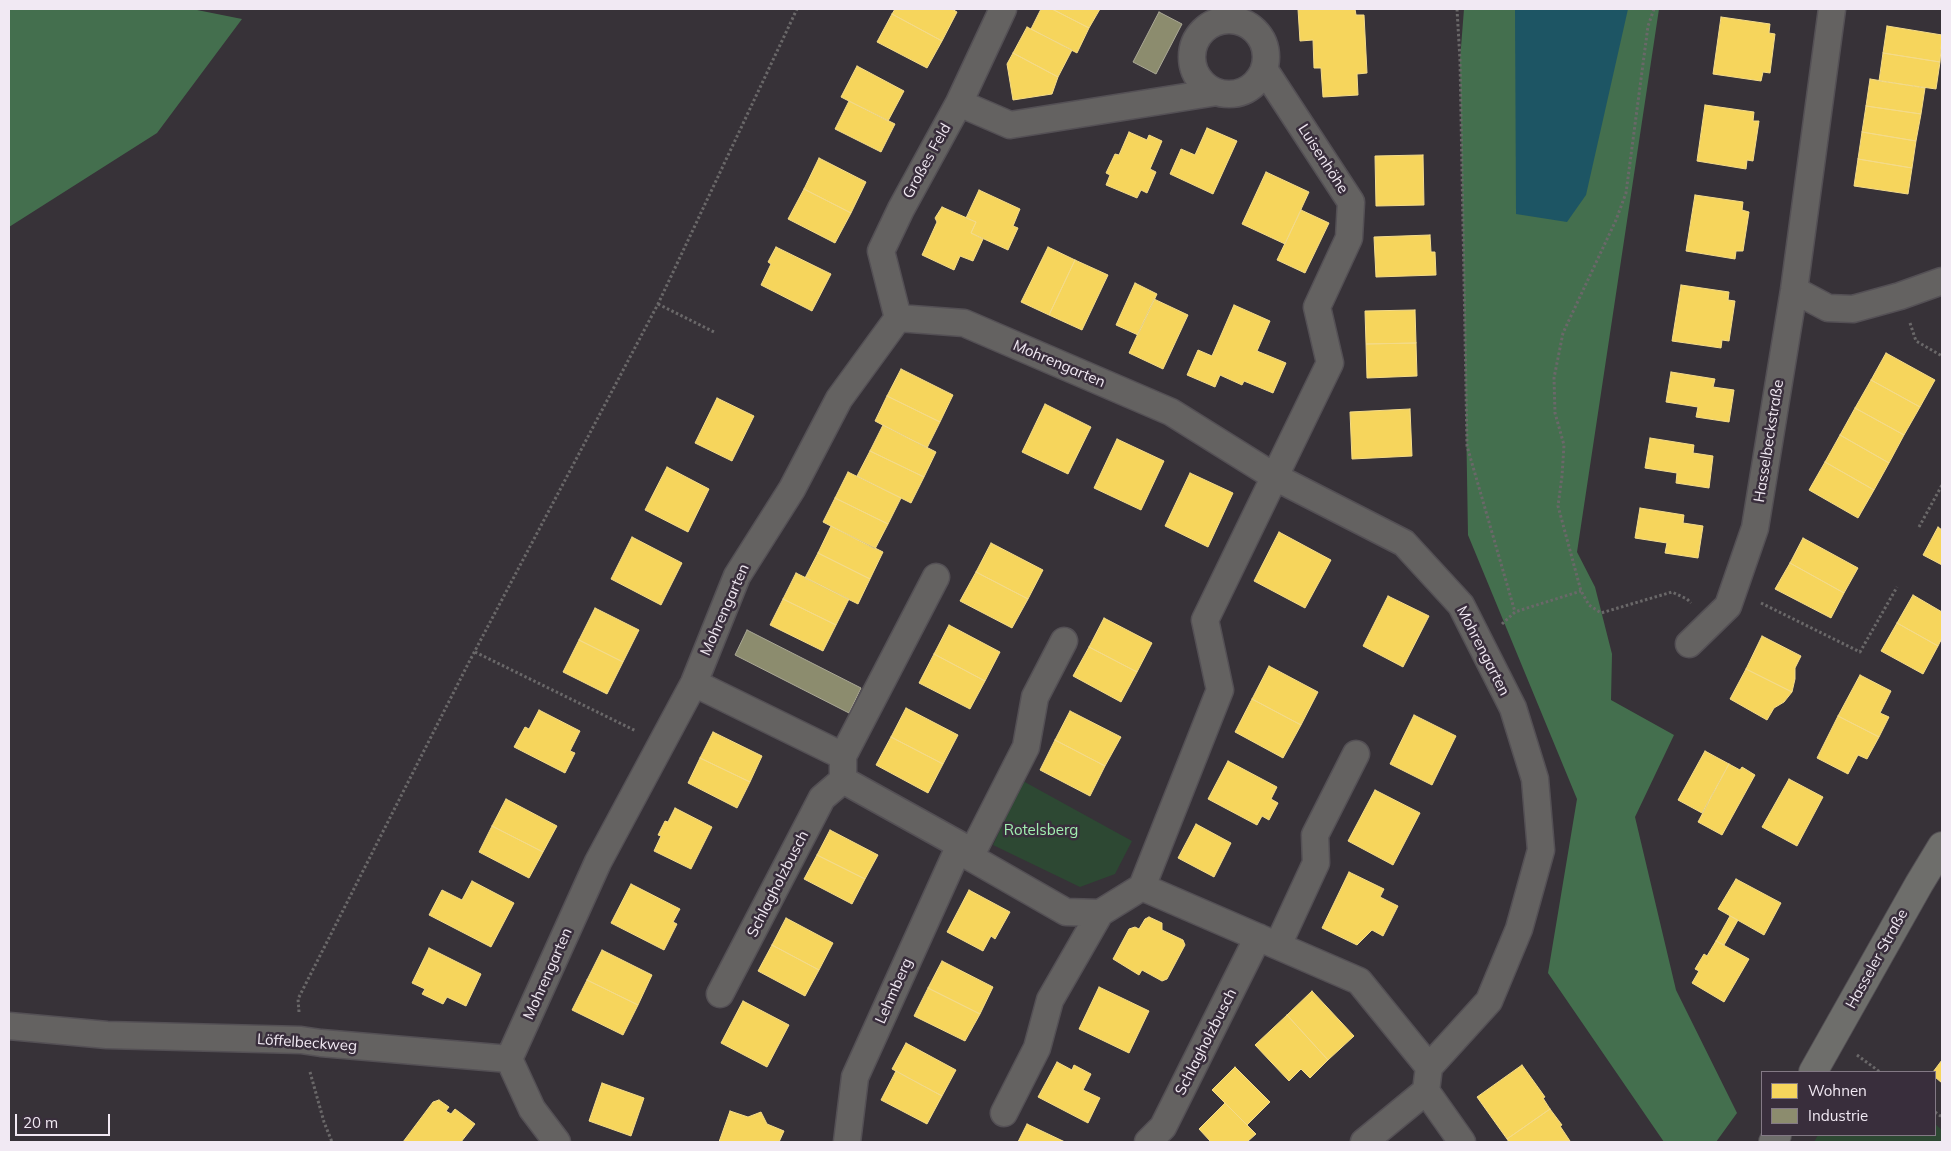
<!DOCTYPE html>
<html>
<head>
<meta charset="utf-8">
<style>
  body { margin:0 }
  #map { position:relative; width:1951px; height:1151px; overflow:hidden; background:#373238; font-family:Mulish,sans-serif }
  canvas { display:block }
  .frame { position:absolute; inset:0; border:10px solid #f1e9f3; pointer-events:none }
  .legend { position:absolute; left:1761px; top:1071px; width:175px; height:65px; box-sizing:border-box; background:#392e3c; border:1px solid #837985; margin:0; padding:6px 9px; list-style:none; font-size:15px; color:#f1e9f3 }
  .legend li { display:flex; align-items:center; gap:10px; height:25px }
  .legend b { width:25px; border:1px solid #837985 }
  .scale { position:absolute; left:15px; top:1114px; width:95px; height:22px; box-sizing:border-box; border:2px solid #f1e9f3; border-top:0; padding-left:6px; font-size:15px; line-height:18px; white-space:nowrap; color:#f1e9f3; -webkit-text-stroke:4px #392e3c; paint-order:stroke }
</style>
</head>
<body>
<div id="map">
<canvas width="1951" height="1151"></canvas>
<div class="frame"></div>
<ul class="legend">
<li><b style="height:14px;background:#f6d55c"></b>Wohnen</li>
<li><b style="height:14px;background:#8c8c6e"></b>Industrie</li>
</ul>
<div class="scale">20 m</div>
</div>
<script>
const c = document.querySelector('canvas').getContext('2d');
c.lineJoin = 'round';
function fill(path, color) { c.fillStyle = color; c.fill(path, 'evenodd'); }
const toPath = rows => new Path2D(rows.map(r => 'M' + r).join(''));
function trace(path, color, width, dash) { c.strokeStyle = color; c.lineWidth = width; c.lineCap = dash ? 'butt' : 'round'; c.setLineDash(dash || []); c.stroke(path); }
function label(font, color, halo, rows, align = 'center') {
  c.font = font + ' Mulish,sans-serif'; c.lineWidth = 5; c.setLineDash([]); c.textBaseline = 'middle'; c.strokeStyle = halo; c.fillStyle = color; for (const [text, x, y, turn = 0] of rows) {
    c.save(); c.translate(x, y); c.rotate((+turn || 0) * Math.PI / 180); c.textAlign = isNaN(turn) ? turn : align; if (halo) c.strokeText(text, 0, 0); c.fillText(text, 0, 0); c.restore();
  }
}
fill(toPath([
  [1023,781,1132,841,1115,874,1080,887,993,845],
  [1935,1124,1942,1130,1942,1142,1814,1142,1818,1135,1935,1135]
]), '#2d4833');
fill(toPath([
  [9,9,192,9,242,19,157,133,9,227],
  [1464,9,1659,9,1577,552,1595,587,1612,654,1611,700,1674,735,1635,817,1676,990,1737,1113,1716,1142,1664,1142,1548,973,1577,799,1468,535,1460,60]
]), '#446f4e');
fill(toPath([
  [1515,9,1628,9,1586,195,1567,222,1516,214]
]), '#1d5564');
const homes = toPath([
  [895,9,952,9,957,12,942,41,892,14,895,9],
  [1041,9,1052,9,1089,28,1077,53,1031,29,1041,9],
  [1052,9,1100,9,1089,28,1052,9],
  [1298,9,1355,9,1356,15,1364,15,1367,73,1357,74,1358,95,1323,97,1321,68,1314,68,1313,40,1300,41,1298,9],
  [892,14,942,41,927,68,877,42,892,14],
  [1721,17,1770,24,1769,33,1775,34,1770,73,1763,72,1761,81,1713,74,1721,17],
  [1887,26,1942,35,1940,62,1883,53,1887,26],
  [1027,27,1072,50,1058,77,1013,53,1027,27],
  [1013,53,1058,77,1052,94,1013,100,1007,64,1013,53],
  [1883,53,1940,62,1936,89,1879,81,1883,53],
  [857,66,904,91,888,121,841,97,857,66],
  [1870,79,1925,88,1921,114,1866,106,1870,79],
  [849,101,895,124,881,152,835,129,849,101],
  [1705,105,1754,112,1753,121,1759,121,1753,161,1747,160,1746,169,1697,161,1705,105],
  [1866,106,1921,114,1916,141,1862,132,1866,106],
  [1207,128,1237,141,1213,194,1170,174,1181,149,1195,155,1207,128],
  [1129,132,1147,140,1149,135,1162,141,1150,169,1156,172,1147,193,1141,190,1137,198,1106,185,1110,175,1106,173,1115,154,1119,155,1129,132],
  [1862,132,1916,141,1912,168,1858,159,1862,132],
  [1423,155,1424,205,1376,206,1375,156,1423,155],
  [819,158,866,182,851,213,804,189,819,158],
  [1858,159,1912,168,1908,194,1854,186,1858,159],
  [1266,172,1309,192,1285,244,1242,224,1266,172],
  [804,189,851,213,835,243,788,219,804,189],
  [979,190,1020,209,1013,226,1018,228,1008,250,971,233,976,222,966,218,979,190],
  [1695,195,1743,202,1742,210,1749,212,1743,251,1736,251,1735,259,1686,251,1695,195],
  [942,207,976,222,971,233,983,239,973,261,960,256,954,270,922,255,937,222,935,218,942,207],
  [1301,210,1329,223,1305,273,1277,260,1301,210],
  [1430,235,1431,252,1435,252,1436,275,1376,277,1374,237,1430,235],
  [776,247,831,274,812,311,761,285,771,264,768,262,776,247],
  [1048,247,1075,260,1049,315,1021,302,1048,247],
  [1075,260,1108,275,1082,330,1049,315,1075,260],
  [1135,283,1157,294,1138,335,1116,325,1135,283],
  [1681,285,1729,292,1728,300,1735,301,1729,341,1722,340,1721,348,1672,341,1681,285],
  [1154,299,1188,315,1163,369,1129,353,1154,299],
  [1234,305,1270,321,1257,351,1286,363,1273,393,1244,381,1242,385,1220,375,1215,387,1187,375,1198,350,1212,356,1234,305],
  [1415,310,1416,343,1366,344,1365,311,1415,310],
  [1416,343,1417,376,1367,378,1366,344,1416,343],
  [1886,353,1935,380,1920,407,1871,380,1886,353],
  [901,369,953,395,940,422,887,396,901,369],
  [1671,372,1715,379,1713,387,1734,390,1729,422,1696,417,1698,407,1666,402,1671,372],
  [1871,380,1920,407,1904,435,1855,408,1871,380],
  [887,396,940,422,927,448,875,421,887,396],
  [717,398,754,416,732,461,695,443,717,398],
  [1045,404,1091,427,1068,474,1022,452,1045,404],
  [1855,408,1904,435,1889,463,1840,435,1855,408],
  [1410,409,1412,456,1352,459,1350,412,1410,409],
  [883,425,936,452,924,477,870,451,883,425],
  [1840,435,1889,463,1874,490,1825,462,1840,435],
  [1650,438,1694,445,1693,453,1713,456,1709,488,1676,483,1677,473,1645,468,1650,438],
  [1117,439,1164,461,1141,510,1094,488,1117,439],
  [870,451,924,477,911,503,857,476,870,451],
  [1825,462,1874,490,1858,518,1809,490,1825,462],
  [667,467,709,489,688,532,645,510,667,467],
  [848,472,901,498,888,524,835,498,848,472],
  [1190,473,1233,493,1208,547,1165,526,1190,473],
  [835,498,888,524,875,549,823,522,835,498],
  [1640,508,1684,515,1683,523,1703,526,1698,558,1665,553,1667,543,1635,538,1640,508],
  [831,526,883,552,870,579,818,553,831,526],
  [1938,527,1942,530,1942,565,1923,555,1938,527],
  [1279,532,1331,560,1305,608,1254,581,1279,532],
  [632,537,682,563,661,605,611,579,632,537],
  [1803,538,1858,568,1844,593,1790,563,1803,538],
  [991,543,1043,570,1028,599,976,572,991,543],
  [818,553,870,579,858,604,805,578,818,553],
  [1790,563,1844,593,1831,618,1775,589,1790,563],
  [976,572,1028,599,1012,628,960,601,976,572],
  [796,573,849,599,836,625,783,599,796,573],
  [1913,595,1942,612,1942,638,1938,646,1897,623,1913,595],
  [1388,596,1429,616,1403,667,1363,646,1388,596],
  [783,599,836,625,823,651,770,625,783,599],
  [595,608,639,630,623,662,579,640,595,608],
  [1104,618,1152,643,1137,672,1089,647,1104,618],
  [1897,623,1938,646,1923,674,1881,651,1897,623],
  [949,625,1000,652,985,681,934,654,949,625],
  [1762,636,1801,656,1795,668,1795,679,1792,692,1746,669,1762,636],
  [579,640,623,662,607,694,563,672,579,640],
  [1089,647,1137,672,1121,702,1073,676,1089,647],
  [934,654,985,681,970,709,919,683,934,654],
  [1269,666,1318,692,1301,725,1252,699,1269,666],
  [1746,669,1792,692,1784,702,1774,708,1767,720,1730,699,1746,669],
  [1860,675,1891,691,1880,713,1889,717,1879,737,1838,716,1860,675],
  [1252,699,1301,725,1283,758,1235,732,1252,699],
  [906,708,958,735,943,764,891,737,906,708],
  [539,710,580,731,570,751,575,753,565,773,514,747,525,727,529,729,539,710],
  [1070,711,1121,737,1105,766,1055,740,1070,711],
  [1414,715,1456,736,1432,785,1390,764,1414,715],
  [1838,716,1879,737,1867,759,1858,755,1848,774,1817,758,1838,716],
  [713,732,762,756,750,782,700,758,713,732],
  [891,737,943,764,928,793,876,765,891,737],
  [1055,740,1105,766,1090,796,1040,770,1055,740],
  [1705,751,1729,764,1702,813,1678,800,1705,751],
  [700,758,750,782,737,808,688,783,700,758],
  [1228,761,1277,787,1271,799,1278,803,1269,820,1262,816,1257,825,1208,799,1228,761],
  [1729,764,1740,770,1742,767,1755,775,1722,835,1698,822,1729,764],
  [1789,779,1823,797,1797,846,1762,827,1789,779],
  [1375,790,1420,813,1393,865,1348,841,1375,790],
  [506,799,557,826,543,852,492,826,506,799],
  [675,808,712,827,691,869,654,851,661,836,658,835,665,821,668,822,675,808],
  [1196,824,1231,843,1214,877,1178,858,1196,824],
  [492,826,543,852,529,878,479,852,492,826],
  [830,830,878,855,865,879,817,855,830,830],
  [817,855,865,879,852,904,804,879,817,855],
  [1349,872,1384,889,1380,897,1398,906,1383,936,1372,930,1357,945,1322,928,1349,872],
  [1736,879,1781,903,1764,935,1718,909,1736,879],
  [472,881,514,903,491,947,429,915,442,890,462,900,472,881],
  [631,884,680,909,673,922,677,924,664,950,611,923,631,884],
  [969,890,1010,912,995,939,991,936,983,951,947,932,969,890],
  [1730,916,1738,920,1724,945,1716,941,1730,916],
  [1149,917,1162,923,1162,930,1183,940,1185,945,1167,979,1162,981,1142,970,1139,975,1113,959,1129,929,1135,927,1139,929,1145,919,1149,917],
  [786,918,833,943,819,970,772,945,786,918],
  [1716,941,1749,959,1724,1002,1692,983,1699,971,1695,969,1704,954,1707,956,1716,941],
  [772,945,819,970,805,996,758,971,772,945],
  [429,948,481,974,466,1006,447,997,443,1004,422,994,425,989,412,983,429,948],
  [602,950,652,975,638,1005,587,980,602,950],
  [942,961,993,987,980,1014,928,988,942,961],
  [587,980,638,1005,623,1035,572,1010,587,980],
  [1099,987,1149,1011,1129,1053,1079,1029,1099,987],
  [928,988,980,1014,965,1041,914,1016,928,988],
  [1312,991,1354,1036,1328,1060,1287,1015,1312,991],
  [743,1001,789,1025,767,1067,721,1043,743,1001],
  [1287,1015,1328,1060,1310,1078,1301,1069,1289,1081,1255,1045,1287,1015],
  [906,1043,956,1070,942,1096,892,1069,906,1043],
  [1942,1060,1942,1083,1935,1077,1935,1072,1933,1072,1942,1060],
  [1057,1062,1072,1070,1074,1065,1091,1074,1083,1090,1100,1098,1088,1123,1038,1097,1057,1062],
  [1522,1065,1545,1097,1543,1098,1550,1109,1507,1139,1477,1097,1522,1065],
  [1235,1067,1270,1102,1247,1125,1212,1090,1235,1067],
  [896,1071,942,1096,927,1124,881,1100,896,1071],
  [602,1083,644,1098,631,1136,589,1121,602,1083],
  [439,1100,449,1107,446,1111,451,1114,455,1109,475,1124,461,1142,403,1142,433,1102,439,1100],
  [1225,1103,1256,1134,1247,1142,1211,1142,1199,1129,1225,1103],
  [1550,1109,1562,1125,1560,1126,1570,1141,1509,1142,1507,1139,1550,1109],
  [730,1111,748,1117,761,1112,767,1124,784,1131,779,1142,719,1142,730,1111],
  [1027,1124,1065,1142,1018,1142,1027,1124]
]);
fill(homes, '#f6d55c');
trace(homes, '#f4db89', 1);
const industry = toPath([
  [1159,12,1182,24,1156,74,1133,62,1159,12],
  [747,630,861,688,849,713,735,655,747,630]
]);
fill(industry, '#8c8c6e');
trace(industry, '#aaa896', 1);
const street = toPath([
  '1192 57a37 37 0 1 1 74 0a37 37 0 1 1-74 0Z',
  [959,103,1010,125,1217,92],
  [1794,290,1828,308,1853,309,1900,296,1942,281],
  [898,318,881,251,901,209,959,103,1003,9],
  [1689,644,1728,606,1755,528,1794,290,1832,9],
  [694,683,843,756,843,780,960,845,970,857,1066,912,1100,913,1142,887,1359,981,1429,1067],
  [843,756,936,577],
  [970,857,1026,747,1035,697,1064,641],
  [1142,887,1220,690,1205,620,1330,363,1317,307,1349,238,1351,202,1264,69],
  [1278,945,1316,863,1315,835,1356,754],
  [720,994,822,798,843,780],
  [9,1026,107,1035,301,1040,321,1043,509,1059,532,1109,557,1142],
  [509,1059,598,862,694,683,737,576,792,489,839,399,898,318,964,323,1171,412,1275,477,1404,543,1461,605,1513,708,1535,779,1541,850,1519,929,1489,1001,1429,1067,1426,1091,1364,1142],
  [1426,1091,1462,1142],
  [1004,1113,1037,1048,1050,1000,1100,913],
  [847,1142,855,1077,960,845],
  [1148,1142,1163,1127,1258,937]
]);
const secondary = toPath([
  [1813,1072,1919,884,1942,846],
  [1773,1142,1777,1135]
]);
trace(street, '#545055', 29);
trace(secondary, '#545055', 30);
trace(toPath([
  [1457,9,1460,60,1467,446,1515,612],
  [1654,9,1648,26,1626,193,1616,220,1563,333,1554,378,1555,413,1564,445,1562,476,1558,506,1581,591,1589,605,1601,613,1672,592,1687,599,1691,603],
  [658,304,716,333],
  [1910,323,1916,341,1942,356],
  [1919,527,1942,485],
  [1761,603,1860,652,1897,587],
  [1502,624,1515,612,1521,610,1581,591],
  [475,652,636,731],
  [299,1012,298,999,468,664,658,304,797,9],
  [1857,1055,1880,1072],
  [310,1072,324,1122,332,1142],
  [1935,1112,1942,1117]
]), '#6a6869', 3, [2.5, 2.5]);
trace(street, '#646261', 26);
trace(secondary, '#6e6e6b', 28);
label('15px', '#f1e9f3', '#392e3c', [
  ["Luisenhöhe",1323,159,57],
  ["Großes Feld",927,161,-61],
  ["Mohrengarten",1059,364,23],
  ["Hasselbeckstraße",1769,441,-81],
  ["Mohrengarten",725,610,-66],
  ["Mohrengarten",1483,651,63],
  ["Schlagholzbusch",778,884,-63],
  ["Hasseler Straße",1877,959,-61],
  ["Mohrengarten",548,974,-66],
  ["Lehmberg",894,991,-66],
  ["Schlagholzbusch",1206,1042,-63],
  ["Löffelbeckweg",307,1043,4]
]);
label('15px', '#a2efb1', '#392e3c', [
  ["Rotelsberg",1041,830]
]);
</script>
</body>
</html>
